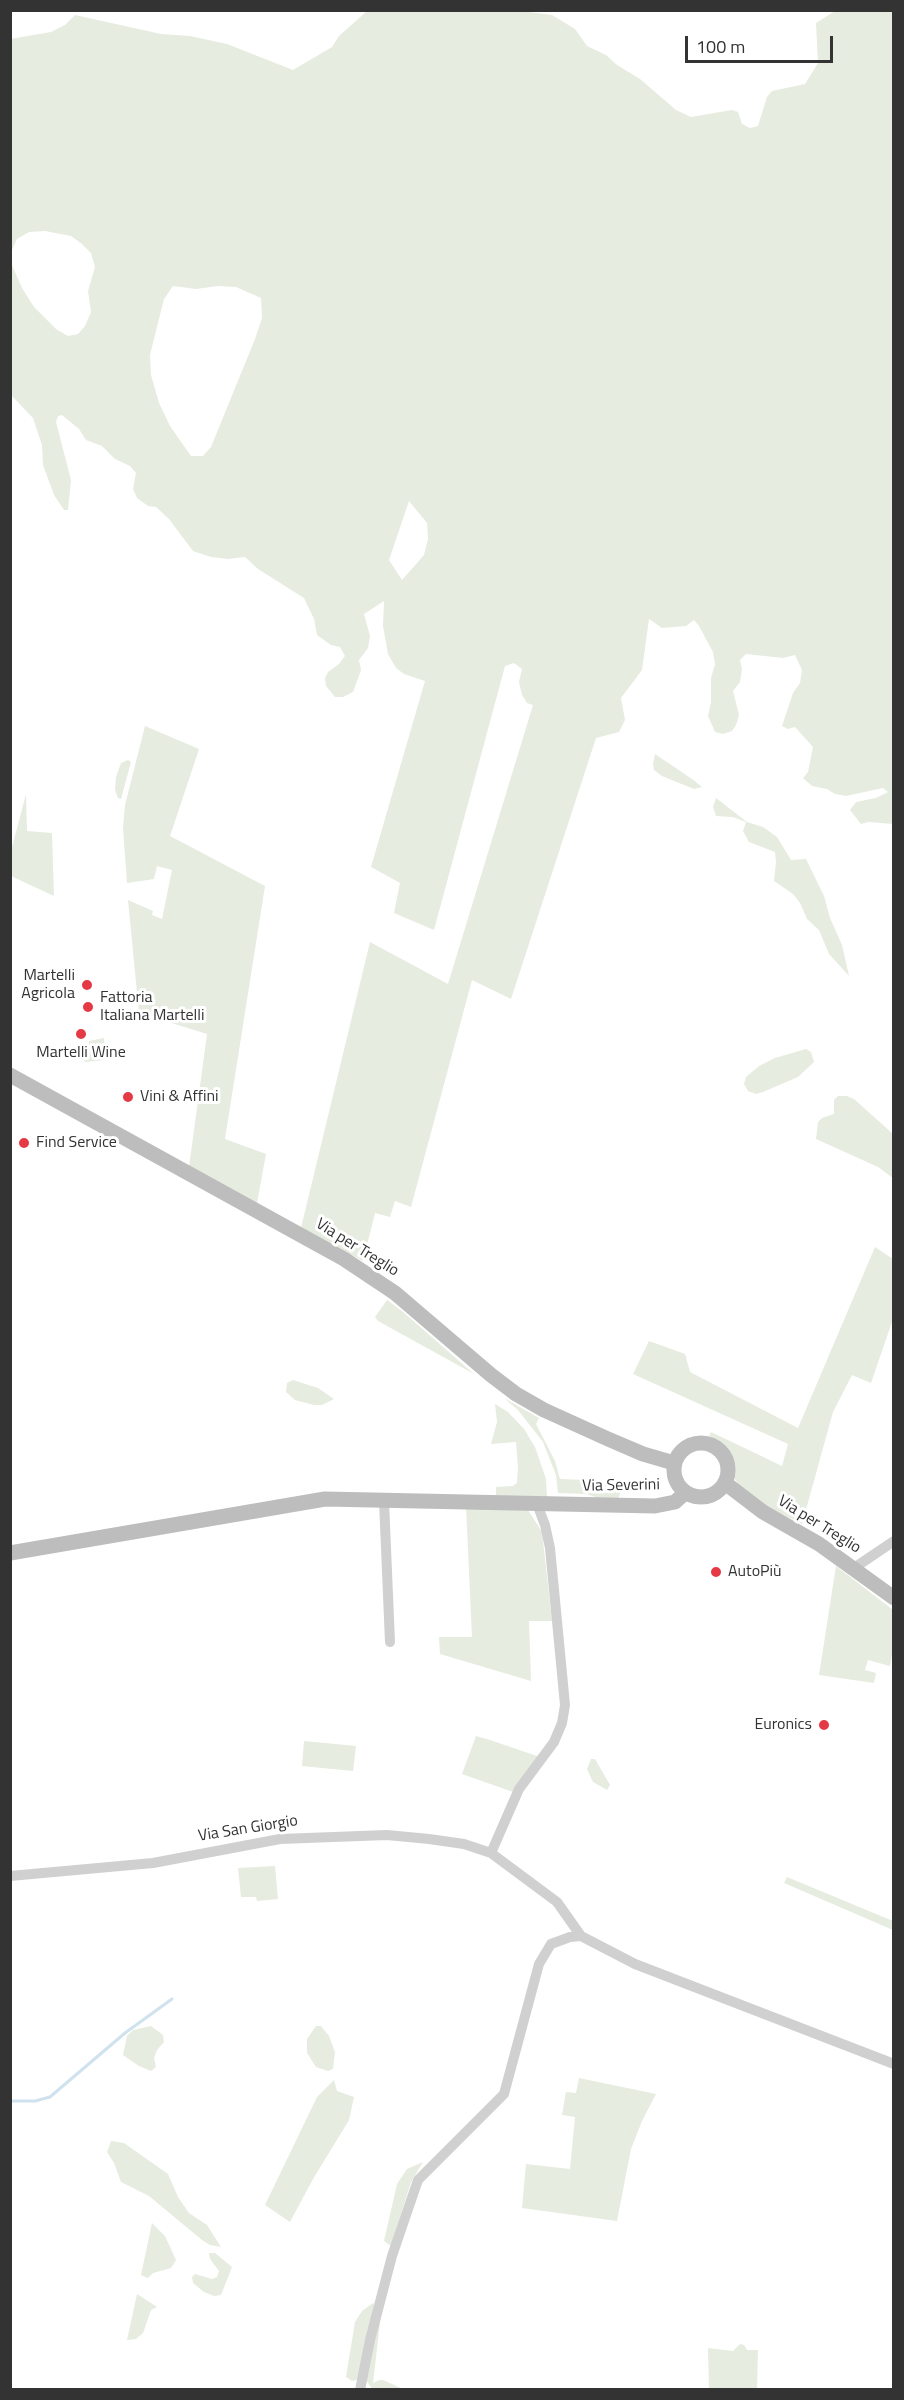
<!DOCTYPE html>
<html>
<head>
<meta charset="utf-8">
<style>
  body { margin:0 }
  #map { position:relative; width:904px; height:2400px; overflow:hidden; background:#fff; font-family:"Titillium Web",sans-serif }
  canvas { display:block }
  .frame { position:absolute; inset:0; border:12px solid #333; pointer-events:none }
  .scale { position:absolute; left:685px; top:36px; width:148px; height:27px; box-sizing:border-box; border:3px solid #333; border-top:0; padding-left:8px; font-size:18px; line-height:21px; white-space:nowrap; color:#333; -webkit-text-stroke:4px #fff; paint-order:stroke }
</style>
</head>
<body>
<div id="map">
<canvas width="904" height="2400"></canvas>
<div class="frame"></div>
<div class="scale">100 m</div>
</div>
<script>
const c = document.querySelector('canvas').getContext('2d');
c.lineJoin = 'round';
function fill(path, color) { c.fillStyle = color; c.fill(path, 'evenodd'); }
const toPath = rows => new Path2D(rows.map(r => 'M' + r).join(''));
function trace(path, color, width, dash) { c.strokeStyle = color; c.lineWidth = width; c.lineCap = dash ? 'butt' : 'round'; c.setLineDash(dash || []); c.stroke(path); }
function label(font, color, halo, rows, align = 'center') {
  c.font = font + ' "Titillium Web",sans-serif'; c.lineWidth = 6; c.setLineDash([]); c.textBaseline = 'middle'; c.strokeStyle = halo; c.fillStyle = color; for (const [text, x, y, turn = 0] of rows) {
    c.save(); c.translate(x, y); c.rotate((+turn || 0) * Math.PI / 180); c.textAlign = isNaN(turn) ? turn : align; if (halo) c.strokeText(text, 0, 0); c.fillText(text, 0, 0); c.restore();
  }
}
fill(toPath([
  [367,11,521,11,552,15,575,29,587,46,606,55,617,65,640,79,676,110,691,117,732,110,738,112,742,124,750,128,758,126,767,97,772,91,805,84,818,63,816,23,835,11,893,11,893,824,868,822,861,824,850,810,856,802,876,798,888,792,883,788,846,796,835,794,827,789,812,786,803,778,808,772,813,747,795,727,788,729,782,726,793,693,800,683,802,670,795,655,783,658,746,654,740,660,742,669,740,682,733,691,739,715,736,725,732,731,723,734,715,732,708,716,711,702,711,678,715,664,713,652,699,626,694,620,686,626,662,628,649,619,642,670,621,698,625,720,619,732,596,738,511,999,472,980,411,1207,395,1201,390,1217,375,1213,363,1261,301,1228,370,942,448,984,533,705,527,703,522,695,519,682,522,669,514,663,505,666,434,930,394,913,400,883,371,867,425,681,404,674,396,668,388,654,383,626,384,601,364,614,370,636,368,648,359,660,361,670,353,692,343,697,335,697,326,686,325,678,328,672,339,664,345,656,340,647,331,645,317,635,314,619,304,598,258,569,245,557,228,559,211,557,193,551,169,519,156,507,148,506,137,498,133,489,136,473,130,466,115,459,102,446,86,440,79,429,62,415,58,416,56,422,71,480,68,510,64,510,54,495,43,465,42,445,33,418,11,395,10,39,51,32,65,25,75,15,161,34,190,36,227,44,293,70,332,47,339,36],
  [45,231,71,236,82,244,91,253,95,267,88,291,91,312,85,326,78,334,68,336,56,329,34,307,22,288,11,263,11,252,17,239,29,232],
  [173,286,196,289,218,286,236,287,261,298,262,318,255,339,211,447,203,456,191,456,170,426,159,403,151,375,150,355,164,299],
  [409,501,427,523,428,539,424,555,402,580,389,560],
  [145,726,199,749,170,836,265,886,225,1139,266,1154,257,1203,189,1167,207,1034,139,1013,128,900,153,911,152,915,162,919,172,870,157,866,154,879,127,883,123,828,125,805],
  [655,754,692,779,702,787,694,789,662,776,654,770,653,764],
  [128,760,131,762,121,799,118,798,115,790,116,777,121,763],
  [26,794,27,831,52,833,54,896,11,876,11,851],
  [716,798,747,822,763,827,777,837,791,860,806,859,824,896,830,918,842,945,849,976,829,954,819,930,807,919,800,903,793,894,774,881,776,862,775,852,749,842,743,831,746,822,733,817,716,816,713,807],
  [104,1038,105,1060,85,1062,83,1054,88,1051,89,1041],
  [806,1049,811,1052,814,1062,798,1077,763,1092,756,1094,748,1091,744,1084,746,1077,759,1066,775,1058],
  [838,1096,847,1096,854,1099,893,1134,893,1178,878,1167,816,1139,818,1122,822,1118,834,1114,834,1100],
  [875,1247,893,1259,893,1319,871,1383,852,1375,833,1412,802,1524,747,1497,734,1478,732,1457,727,1448,719,1441,709,1436,711,1432,782,1466,788,1444,633,1374,649,1341,685,1354,690,1372,798,1428],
  [387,1300,402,1311,474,1374,378,1321,375,1317],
  [293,1380,318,1388,334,1399,322,1405,314,1405,295,1400,286,1392,287,1383],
  [504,1398,539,1418,536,1424,555,1461,560,1479,586,1480,619,1485,622,1489,618,1499,601,1499,587,1494,558,1493,556,1475,543,1442,518,1410],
  [495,1404,508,1412,524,1429,535,1447,546,1479,547,1497,496,1501,496,1487,513,1486,517,1483,518,1467,516,1442,491,1444,497,1422],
  [466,1506,528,1510,542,1532,552,1621,529,1621,531,1681,440,1654,439,1637,472,1637],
  [836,1566,893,1610,893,1649,890,1666,868,1660,865,1670,876,1673,874,1683,819,1675],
  [476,1736,490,1740,540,1757,513,1792,462,1774],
  [304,1741,356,1746,353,1771,302,1766],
  [591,1759,595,1759,610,1785,607,1790,593,1782,587,1769],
  [275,1866,278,1899,257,1901,256,1897,241,1897,238,1868],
  [787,1877,893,1921,893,1930,784,1883],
  [151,2026,163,2035,164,2042,157,2050,154,2058,156,2067,151,2071,139,2066,123,2055,127,2036,133,2030],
  [316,2026,321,2026,329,2036,335,2052,333,2069,328,2071,316,2067,307,2053,307,2039],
  [579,2078,656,2094,642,2121,631,2149,617,2221,522,2208,526,2164,570,2169,575,2117,562,2115,566,2092,576,2093],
  [334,2080,337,2091,354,2097,349,2120,313,2179,290,2222,265,2205,317,2097],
  [111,2141,124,2143,168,2174,178,2197,189,2213,207,2225,221,2247,210,2245,202,2240,149,2196,121,2182,114,2163,107,2152],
  [423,2162,411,2182,391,2246,384,2241,397,2184,407,2169],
  [152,2223,165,2236,176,2260,171,2268,153,2273,148,2278,141,2275],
  [209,2253,215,2253,232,2267,221,2295,214,2296,204,2292,193,2283,192,2277,195,2274,212,2279,217,2277,219,2271,210,2259],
  [137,2294,157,2307,151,2310,143,2333,136,2339,127,2340],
  [373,2303,381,2314,373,2383,379,2380,383,2380,403,2389,372,2389,365,2378,352,2381,346,2377,355,2322,362,2311],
  [740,2344,744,2345,747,2350,758,2350,757,2389,709,2389,708,2348,733,2351]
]), '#e6ecdf');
trace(toPath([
  [10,2101,35,2101,50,2097,125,2033,172,1999]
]), '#cfe2ee', 3);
trace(toPath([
  [384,1501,390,1642],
  [854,1568,894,1541],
  [491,1853,519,1789,554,1742,562,1723,565,1705,550,1548,545,1525,537,1504],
  [10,1876,153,1863,280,1839,387,1835,429,1839,464,1844,491,1853,557,1902,581,1936],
  [360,2390,370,2340,392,2256,418,2180,504,2094,539,1964,551,1944,570,1937,581,1936,635,1964,894,2064]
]), '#d0d0d0', 10);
trace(toPath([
  [10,1075,344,1259,395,1293,491,1375,516,1394,544,1410,608,1439,643,1454,674,1463],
  '674 1470a27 27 0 1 1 54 0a27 27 0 1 1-54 0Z',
  [725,1483,763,1512,819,1544,894,1598],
  [10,1553,325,1499,655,1506,675,1502,685,1493]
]), '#bdbdbd', 15);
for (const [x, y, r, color] of [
  [87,985,6,"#e63946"],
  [88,1007,6,"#e63946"],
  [81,1034,6,"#e63946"],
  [128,1097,6,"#e63946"],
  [24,1143,6,"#e63946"],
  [716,1572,6,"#e63946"],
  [824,1725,6,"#e63946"]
]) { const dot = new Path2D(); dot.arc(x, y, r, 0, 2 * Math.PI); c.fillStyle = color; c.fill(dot); trace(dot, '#fff', 2); }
label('16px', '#333', '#fff', [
  ["Martelli",75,976,"right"],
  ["Agricola",75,994,"right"],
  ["Fattoria",100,998],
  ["Italiana Martelli",100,1016],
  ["Martelli Wine",81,1053,"center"],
  ["Vini & Affini",140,1097],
  ["Find Service",36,1143],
  ["AutoPiù",728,1572],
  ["Euronics",812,1725,"right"]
], 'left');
label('16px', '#333', '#fff', [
  ["Via per Treglio",357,1248,32],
  ["Via Severini",621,1486,-1],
  ["Via per Treglio",819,1525,32],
  ["Via San Giorgio",248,1829,-9]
]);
</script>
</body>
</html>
